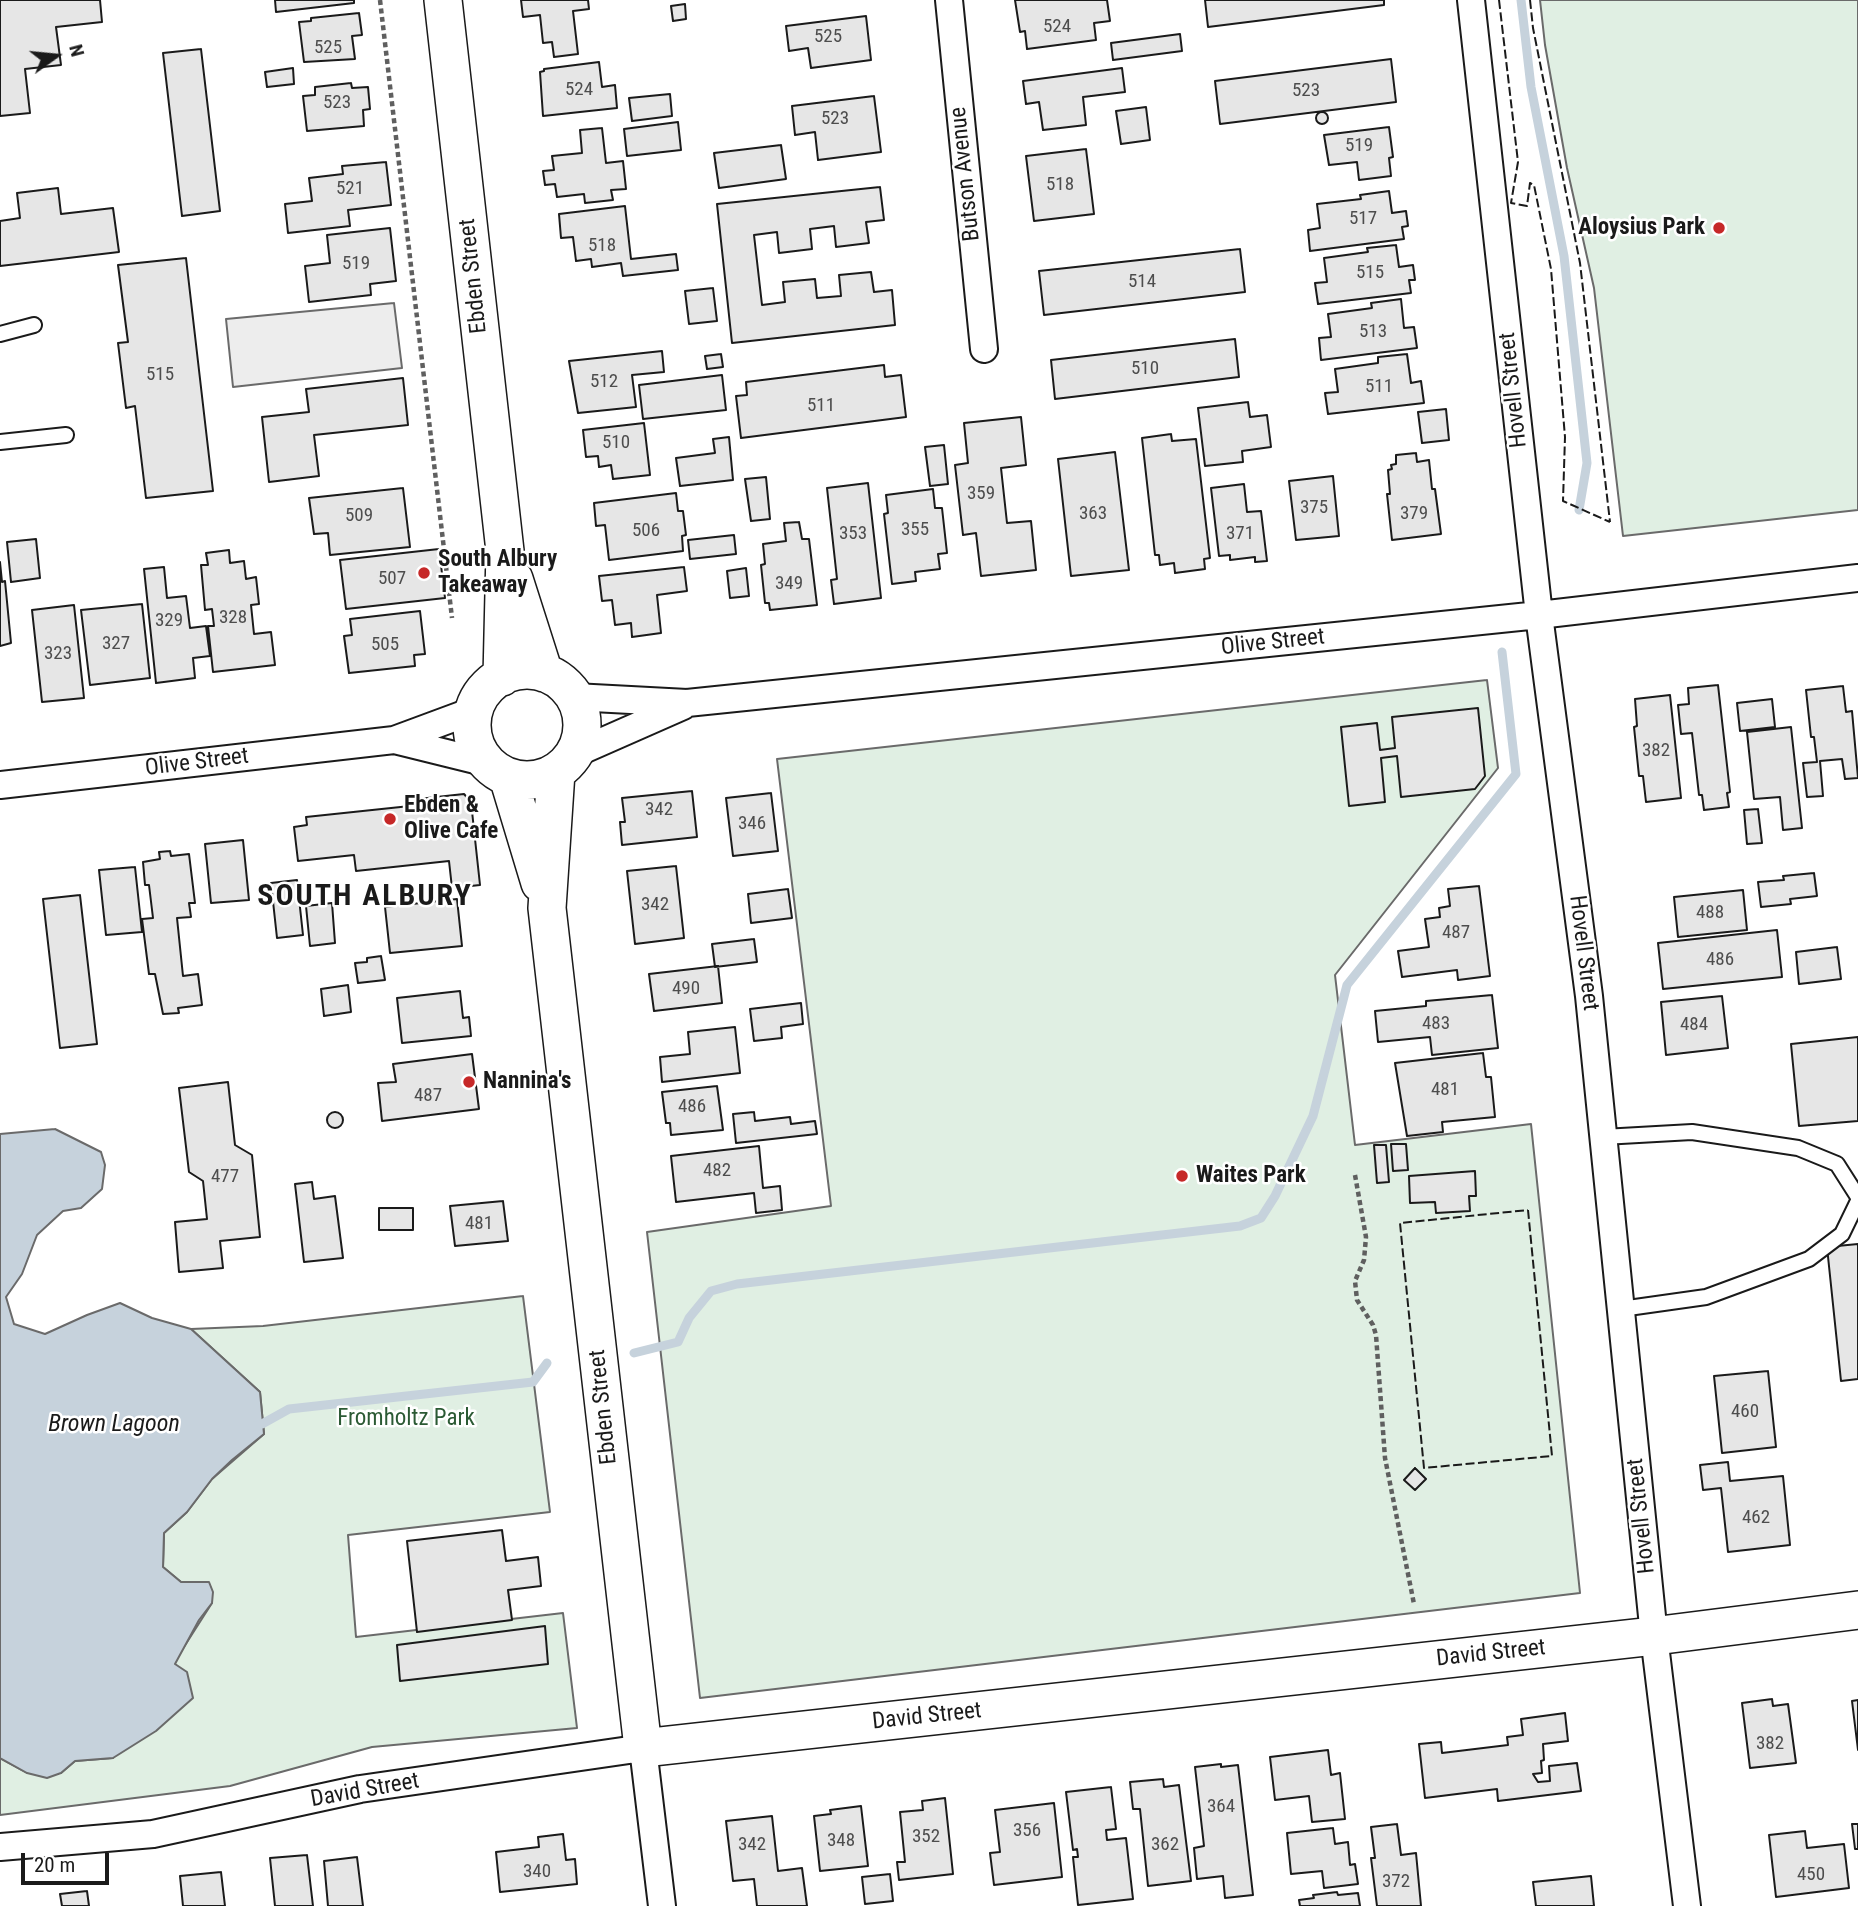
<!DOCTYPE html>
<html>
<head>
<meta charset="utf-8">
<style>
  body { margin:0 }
  #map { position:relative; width:1858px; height:1906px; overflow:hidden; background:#fff; font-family:"Roboto Condensed",sans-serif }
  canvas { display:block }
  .north { position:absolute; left:21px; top:21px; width:70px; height:70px; -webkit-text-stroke:5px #fff; paint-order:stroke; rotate:75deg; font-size:19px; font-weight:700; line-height:28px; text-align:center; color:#1a1a1a }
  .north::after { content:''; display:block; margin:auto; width:24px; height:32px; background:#1a1a1a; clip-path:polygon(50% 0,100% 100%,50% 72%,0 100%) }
  .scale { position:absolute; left:21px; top:1853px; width:88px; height:32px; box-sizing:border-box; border:4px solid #1a1a1a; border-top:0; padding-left:9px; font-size:21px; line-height:24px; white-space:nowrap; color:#1a1a1a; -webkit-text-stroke:5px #fff; paint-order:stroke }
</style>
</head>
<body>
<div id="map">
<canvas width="1858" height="1906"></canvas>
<div class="north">N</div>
<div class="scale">20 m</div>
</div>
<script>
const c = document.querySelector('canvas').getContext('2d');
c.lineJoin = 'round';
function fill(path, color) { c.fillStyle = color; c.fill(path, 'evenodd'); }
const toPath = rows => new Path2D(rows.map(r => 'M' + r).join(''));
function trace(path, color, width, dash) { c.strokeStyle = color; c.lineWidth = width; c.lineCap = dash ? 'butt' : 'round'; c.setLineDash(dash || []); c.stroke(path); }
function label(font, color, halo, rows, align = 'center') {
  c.font = font + ' "Roboto Condensed",sans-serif'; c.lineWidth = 5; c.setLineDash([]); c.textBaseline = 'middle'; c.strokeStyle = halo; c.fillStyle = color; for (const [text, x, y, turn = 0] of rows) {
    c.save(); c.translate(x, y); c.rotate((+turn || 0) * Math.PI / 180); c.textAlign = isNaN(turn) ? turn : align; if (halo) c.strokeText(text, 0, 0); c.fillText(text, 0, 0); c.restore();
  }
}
const green = toPath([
  [1540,0,1858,0,1858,510,1623,536,1594,288,1567,168,1545,45,1540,0],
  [1487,680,1498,768,1335,975,1355,1145,1531,1124,1580,1593,700,1698,647,1232,831,1206,777,759,1487,680],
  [523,1296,550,1512,348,1535,356,1637,563,1613,577,1728,372,1747,230,1786,0,1815,0,1758,27,1773,61,1773,75,1761,113,1758,212,1603,208,1582,181,1582,163,1567,164,1533,187,1512,212,1479,264,1434,260,1392,191,1329,263,1326,523,1296]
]);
fill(green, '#e0efe3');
trace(green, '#6a6a6a', 2);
const parking = toPath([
  [394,303,402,368,233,387,226,319,394,303]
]);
fill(parking, '#ededed');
trace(parking, '#6a6a6a', 2);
const water = toPath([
  [55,1129,101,1152,105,1165,102,1189,81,1208,63,1211,37,1235,22,1274,6,1297,14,1324,45,1334,87,1315,120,1303,152,1318,191,1329,260,1392,264,1434,232,1460,212,1479,187,1512,164,1533,163,1567,181,1582,209,1582,213,1592,212,1603,199,1620,175,1664,187,1672,193,1698,156,1731,113,1758,75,1761,61,1773,47,1778,27,1773,0,1758,0,1134,55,1129]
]);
fill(water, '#c6d2dc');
trace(water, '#6a6a6a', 2);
trace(toPath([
  [1521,0,1531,87,1564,256,1587,463,1579,510],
  [634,1353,678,1342,689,1318,711,1291,737,1284,1240,1226,1261,1218,1275,1196,1313,1116,1347,985,1516,774,1502,652],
  [252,1427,262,1424,289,1409,533,1382,547,1363]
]), '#c6d2dc', 9);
const building = toPath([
  [0,0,100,0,102,22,56,27,61,65,25,69,30,113,0,116,0,0],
  [275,0,354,0,354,3,276,12,275,0],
  [521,0,588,0,589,9,573,11,578,54,554,57,552,42,543,43,540,15,523,17,521,0],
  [1015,0,1107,0,1110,21,1094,23,1096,40,1027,49,1025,31,1020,32,1015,0],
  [1205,0,1384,0,1384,5,1208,27,1205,0],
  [685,4,686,19,673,21,671,6,685,4],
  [359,13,362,35,352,36,355,59,304,62,299,22,311,21,311,18,359,13],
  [866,16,871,60,811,68,808,48,789,51,786,26,866,16],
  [1180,34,1182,51,1113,60,1111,43,1180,34],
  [201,49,220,211,182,216,163,53,201,49],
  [1391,59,1396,102,1220,124,1215,81,1391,59],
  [599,62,602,87,615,85,617,108,543,116,540,72,544,71,544,69,599,62],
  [293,68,294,84,267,87,265,72,293,68],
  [1122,68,1125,92,1083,97,1086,125,1043,130,1039,102,1026,104,1023,81,1122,68],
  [351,83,352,88,368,87,370,109,363,110,364,126,307,131,303,96,315,95,315,87,351,83],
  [670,94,672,116,632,121,629,98,670,94],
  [874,96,881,152,818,160,815,132,795,135,792,106,874,96],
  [1146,107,1150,140,1121,144,1116,111,1146,107],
  '1316 118a6 6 0 1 1 12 0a6 6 0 1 1-12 0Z',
  [678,122,681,150,627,156,624,129,678,122],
  [1389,127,1393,157,1389,158,1391,176,1359,180,1357,162,1329,165,1324,135,1389,127],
  [602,128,606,163,623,161,626,189,611,190,613,200,585,203,584,194,557,197,555,184,545,185,543,171,554,170,552,156,582,153,580,130,602,128],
  [781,145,786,179,719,188,714,153,781,145],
  [1086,149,1094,214,1034,221,1026,156,1086,149],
  [386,162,391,205,348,210,350,226,288,233,285,204,312,201,309,178,343,174,342,166,386,162],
  [880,187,884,220,866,222,869,243,836,247,834,226,810,229,812,249,779,253,777,232,754,235,762,305,785,302,783,282,815,279,817,298,841,296,839,275,871,272,874,292,892,290,895,325,732,343,717,204,880,187],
  [58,188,61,214,113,208,119,252,0,266,0,221,20,218,17,193,58,188],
  [1389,191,1392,213,1406,211,1408,226,1402,227,1404,239,1310,251,1308,230,1320,228,1317,204,1361,199,1360,195,1389,191],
  [625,206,631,259,676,254,678,270,623,276,621,263,592,267,591,259,576,261,573,237,561,238,559,214,625,206],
  [390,228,396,281,370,284,371,295,309,302,305,266,330,263,327,235,390,228],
  [1396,245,1399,267,1413,265,1415,280,1409,280,1411,293,1318,304,1315,283,1327,282,1324,258,1368,252,1367,248,1396,245],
  [1240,249,1245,292,1044,315,1039,271,1240,249],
  [186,258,213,491,146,498,135,406,126,408,118,343,128,342,118,265,186,258],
  [713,288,717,321,689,324,685,291,713,288],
  [1401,299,1404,328,1414,327,1417,348,1321,360,1319,338,1331,337,1328,314,1372,308,1371,303,1401,299],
  [1235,339,1239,377,1055,399,1051,360,1235,339],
  [662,351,664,372,632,375,636,407,578,413,569,361,662,351],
  [721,354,723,367,707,369,705,356,721,354],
  [1407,354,1411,383,1421,381,1424,403,1328,414,1325,393,1338,392,1335,369,1378,363,1378,357,1407,354],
  [884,365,885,377,901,375,906,417,741,438,736,396,747,395,746,382,884,365],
  [722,375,726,410,643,419,639,385,722,375],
  [403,378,408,425,314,435,319,476,269,482,262,417,309,412,306,389,403,378],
  [1248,402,1250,417,1267,415,1271,447,1242,451,1243,462,1205,466,1198,408,1248,402],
  [1446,409,1449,440,1422,443,1418,412,1446,409],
  [1021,417,1026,465,1001,468,1007,523,1031,521,1036,570,981,576,976,533,963,535,955,465,968,463,964,423,1021,417],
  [644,423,650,475,613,479,611,465,599,467,598,456,586,457,583,430,644,423],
  [1171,434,1172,441,1196,439,1210,558,1204,559,1205,569,1175,573,1174,563,1160,565,1159,555,1155,555,1142,438,1171,434],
  [729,437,733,480,680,486,676,458,715,453,713,439,729,437],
  [944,445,948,484,930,486,925,447,944,445],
  [1115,452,1129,570,1071,576,1058,459,1115,452],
  [1416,453,1417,462,1429,460,1432,489,1435,489,1441,534,1392,540,1387,494,1390,494,1388,470,1392,469,1391,465,1396,464,1396,455,1416,453],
  [1333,476,1339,536,1296,540,1289,481,1333,476],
  [766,477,770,519,751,521,745,479,766,477],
  [868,483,881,598,834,604,831,580,837,579,827,488,868,483],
  [1244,484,1247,512,1261,511,1267,561,1255,562,1255,557,1230,560,1230,555,1219,556,1211,488,1244,484],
  [403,488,410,547,330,555,328,533,314,534,309,498,403,488],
  [933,489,935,508,942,508,947,553,938,554,940,569,915,572,916,581,892,584,884,514,888,513,886,495,933,489],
  [676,493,678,511,683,511,686,535,682,536,683,551,609,560,605,525,596,526,594,503,676,493],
  [799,522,802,539,809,539,817,605,770,610,769,603,765,603,761,565,765,564,763,544,786,541,784,523,799,522],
  [734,535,736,554,690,559,688,540,734,535],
  [36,539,40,578,11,582,7,542,36,539],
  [439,549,445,598,346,609,340,560,439,549],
  [229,550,230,563,244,561,246,579,256,577,259,604,251,605,254,634,271,632,275,665,213,672,208,626,214,626,212,609,205,610,201,565,208,565,206,553,229,550],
  [0,562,2,582,5,581,11,643,0,646,0,562],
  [164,567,167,598,186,596,190,628,206,626,210,656,193,658,195,678,156,683,144,569,164,567],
  [684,567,687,591,657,595,661,633,632,637,631,623,615,625,612,600,602,601,599,576,684,567],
  [746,568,749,596,730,598,727,571,746,568],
  [142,604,150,678,90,685,81,610,142,604],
  [74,605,84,698,42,702,32,610,74,605],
  [420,611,425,654,414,655,415,666,349,673,344,636,352,635,350,619,420,611],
  [1718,685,1730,792,1727,793,1729,807,1704,810,1702,795,1699,795,1692,733,1681,734,1678,705,1689,704,1688,688,1718,685],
  [1843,686,1846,712,1852,711,1858,778,1845,779,1842,759,1820,761,1823,796,1807,797,1803,763,1817,762,1814,737,1811,737,1806,690,1843,686],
  [1670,695,1681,798,1646,802,1643,776,1639,776,1634,727,1637,726,1635,699,1670,695],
  [1772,699,1775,727,1740,731,1737,703,1772,699],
  [1478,708,1485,776,1475,789,1401,797,1397,756,1381,758,1385,802,1349,806,1341,727,1377,723,1380,750,1395,748,1392,717,1478,708],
  [1791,727,1802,828,1783,830,1780,797,1754,799,1747,732,1791,727],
  [692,791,697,837,622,845,620,822,625,822,622,798,692,791],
  [771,793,778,851,733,856,726,798,771,793],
  [464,794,471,802,480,885,452,888,449,861,356,871,354,855,298,861,294,827,307,825,306,817,410,806,409,800,464,794],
  [1758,809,1762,843,1747,844,1744,810,1758,809],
  [243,840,249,900,211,903,205,844,243,840],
  [170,851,171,856,189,854,195,903,189,903,191,917,177,918,183,976,198,974,202,1005,178,1008,179,1013,163,1014,155,974,149,974,142,919,153,918,149,885,145,885,143,862,160,859,159,852,170,851],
  [676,866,684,938,635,944,627,871,676,866],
  [135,867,142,932,106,935,99,870,135,867],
  [1814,873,1817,896,1790,899,1791,904,1761,907,1758,882,1784,880,1783,876,1814,873],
  [297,880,303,935,277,938,271,883,297,880],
  [1479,886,1490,976,1458,980,1457,970,1402,977,1398,951,1429,947,1425,919,1440,917,1439,908,1450,906,1448,889,1479,886],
  [788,889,792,918,751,923,748,894,788,889],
  [1743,890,1747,930,1678,937,1674,897,1743,890],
  [80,895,97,1044,60,1048,43,899,80,895],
  [457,899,462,946,390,953,385,907,457,899],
  [332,903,335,943,310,946,306,906,332,903],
  [1777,930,1782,977,1663,989,1658,943,1777,930],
  [754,939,757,962,715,967,712,944,754,939],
  [1837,947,1841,979,1799,984,1796,952,1837,947],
  [381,956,385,980,358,983,355,963,367,962,367,958,381,956],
  [718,966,722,1003,654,1011,649,974,718,966],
  [348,985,351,1012,324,1016,321,989,348,985],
  [460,991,463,1018,469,1017,471,1036,402,1043,397,998,460,991],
  [1492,995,1498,1048,1432,1055,1430,1037,1378,1042,1375,1011,1426,1006,1426,1001,1492,995],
  [1722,996,1728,1048,1666,1055,1661,1002,1722,996],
  [801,1003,803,1024,781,1027,782,1038,754,1041,750,1009,801,1003],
  [735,1027,740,1073,662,1082,660,1057,690,1054,688,1032,735,1027],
  [1858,1037,1858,1121,1799,1126,1791,1044,1858,1037],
  [1483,1053,1486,1077,1491,1077,1495,1117,1442,1122,1443,1132,1407,1136,1395,1063,1483,1053],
  [472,1054,479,1109,382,1121,378,1083,396,1082,393,1064,472,1054],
  [228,1082,235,1145,252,1155,260,1237,220,1241,223,1268,179,1272,175,1222,207,1219,203,1181,189,1172,179,1088,228,1082],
  [717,1086,723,1130,671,1135,670,1123,666,1123,662,1092,717,1086],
  [754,1112,755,1121,790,1117,791,1124,815,1121,817,1134,736,1143,733,1114,754,1112],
  '327 1120a8 8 0 1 1 16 0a8 8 0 1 1-16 0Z',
  [1391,1144,1406,1144,1408,1170,1393,1171,1391,1144],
  [1374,1145,1386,1145,1389,1182,1377,1183,1374,1145],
  [759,1146,763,1188,780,1186,782,1210,756,1213,754,1193,676,1202,671,1156,759,1146],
  [1475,1171,1476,1196,1469,1196,1470,1211,1436,1213,1435,1202,1410,1203,1409,1176,1475,1171],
  [312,1182,314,1199,335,1196,343,1258,304,1262,295,1184,312,1182],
  [503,1201,508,1241,455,1246,450,1206,503,1201],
  [379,1208,413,1208,413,1230,379,1230,379,1208],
  [1858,1244,1858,1379,1841,1381,1827,1247,1858,1244],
  [1768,1371,1776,1447,1722,1453,1714,1376,1768,1371],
  [1728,1462,1730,1481,1783,1476,1790,1545,1728,1552,1721,1488,1703,1490,1700,1465,1728,1462],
  [1415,1468,1426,1479,1415,1490,1404,1480,1415,1468],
  [502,1530,506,1561,538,1557,541,1586,508,1590,512,1620,417,1632,407,1541,502,1530],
  [545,1626,548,1664,400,1681,397,1645,545,1626],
  [1772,1699,1773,1706,1788,1704,1796,1763,1750,1768,1742,1703,1772,1699],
  [1858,1700,1858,1750,1852,1701,1858,1700],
  [1565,1713,1568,1741,1543,1744,1544,1760,1541,1761,1542,1773,1533,1774,1538,1782,1550,1781,1549,1766,1577,1763,1581,1791,1498,1801,1497,1789,1425,1798,1419,1744,1441,1742,1442,1753,1508,1745,1507,1737,1523,1735,1521,1719,1565,1713],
  [1328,1750,1331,1775,1340,1773,1345,1819,1312,1822,1309,1796,1275,1800,1270,1757,1328,1750],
  [1221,1764,1221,1767,1238,1765,1253,1895,1225,1898,1223,1876,1197,1879,1194,1848,1204,1846,1195,1767,1221,1764],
  [1163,1779,1164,1787,1179,1785,1191,1881,1148,1886,1140,1809,1133,1809,1130,1782,1163,1779],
  [1111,1787,1116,1829,1106,1830,1107,1840,1126,1838,1133,1899,1078,1905,1073,1857,1078,1857,1077,1849,1073,1850,1066,1792,1111,1787],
  [945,1798,953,1874,899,1880,897,1862,905,1862,900,1812,923,1810,922,1801,945,1798],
  [1054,1803,1062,1877,994,1885,990,1853,1000,1852,995,1810,1054,1803],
  [861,1806,868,1866,820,1871,814,1816,831,1814,830,1810,861,1806],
  [772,1816,778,1871,802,1868,807,1906,757,1906,754,1879,733,1881,726,1821,772,1816],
  [1397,1824,1401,1855,1416,1853,1421,1906,1377,1906,1371,1858,1375,1858,1371,1827,1397,1824],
  [1852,1824,1858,1824,1858,1849,1855,1849,1852,1824],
  [1333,1828,1335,1844,1348,1842,1350,1865,1355,1864,1358,1884,1324,1888,1322,1871,1291,1874,1287,1833,1333,1828],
  [1805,1831,1807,1848,1844,1844,1849,1888,1776,1897,1769,1835,1805,1831],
  [563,1834,566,1860,575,1859,577,1884,500,1892,496,1852,539,1847,538,1837,563,1834],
  [307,1855,313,1906,275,1906,270,1858,307,1855],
  [357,1857,363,1906,328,1906,324,1861,357,1857],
  [221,1872,225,1906,183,1906,180,1876,221,1872],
  [890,1874,893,1901,865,1904,862,1877,890,1874],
  [1591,1876,1594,1906,1536,1906,1533,1882,1591,1876],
  [87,1891,89,1906,62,1906,60,1894,87,1891],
  [1337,1892,1338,1895,1358,1893,1360,1906,1300,1906,1299,1900,1314,1898,1313,1895,1337,1892]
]);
fill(building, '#e6e6e6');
trace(building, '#1a1a1a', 2);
const lane = toPath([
  [0,334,34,325],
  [0,442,66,435],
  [1603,1137,1692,1132,1798,1148,1837,1164,1858,1197],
  [1621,1309,1706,1297,1809,1259,1842,1234,1858,1201]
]);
const street = toPath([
  [949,0,984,349],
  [1471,0,1539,615,1589,996,1654,1636,1687,1906],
  [574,697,687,703,1539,615,1858,578],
  [394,740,487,763],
  [574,754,683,706],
  [0,785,394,740,475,710],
  [0,1847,153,1834,360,1789,643,1748,662,1906]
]);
const secondary = toPath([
  [443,0,505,551,502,677],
  [514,579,544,673],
  '472 725a55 55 0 1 1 110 0a55 55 0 1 1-110 0Z',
  [556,772,547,908,643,1748,1654,1636,1858,1610],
  [508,777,540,883]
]);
trace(lane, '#1a1a1a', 18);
trace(street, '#1a1a1a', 30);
trace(secondary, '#1a1a1a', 40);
trace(toPath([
  [380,0,452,618],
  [1355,1175,1366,1237,1364,1260,1355,1281,1357,1300,1373,1325,1376,1335,1385,1458,1414,1604]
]), '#5f5f5f', 4.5, [5, 3.5]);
trace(lane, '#fff', 14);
trace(street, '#fff', 26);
trace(secondary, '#fff', 37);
trace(toPath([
  [1499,0,1518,162,1511,203,1527,206,1530,183,1534,185,1551,269,1565,437,1563,501,1610,522],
  [1530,0,1533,28,1580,263,1610,522],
  [1528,1210,1552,1456,1424,1468,1400,1223,1528,1210]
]), '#1a1a1a', 2, [9, 3.5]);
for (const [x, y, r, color] of [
  [1719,228,7,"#c62828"],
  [424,573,7,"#c62828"],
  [390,819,7,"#c62828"],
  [469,1082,7,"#c62828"],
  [1182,1176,7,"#c62828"]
]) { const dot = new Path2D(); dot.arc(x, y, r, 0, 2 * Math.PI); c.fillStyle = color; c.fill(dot); trace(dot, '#fff', 2.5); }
label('19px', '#4d4d4d', null, [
  ["524",1057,27],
  ["525",828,37],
  ["525",328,48],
  ["524",579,90],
  ["523",1306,91],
  ["523",337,103],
  ["523",835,119],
  ["519",1359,146],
  ["518",1060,185],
  ["521",350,189],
  ["517",1363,219],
  ["518",602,246],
  ["519",356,264],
  ["515",1370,273],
  ["514",1142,282],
  ["513",1373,332],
  ["510",1145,369],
  ["515",160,375],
  ["512",604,382],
  ["511",1379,387],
  ["511",821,406],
  ["510",616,443],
  ["359",981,494],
  ["375",1314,508],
  ["363",1093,514],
  ["379",1414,514],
  ["509",359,516],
  ["355",915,530],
  ["506",646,531],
  ["353",853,534],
  ["371",1240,534],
  ["507",392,579],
  ["349",789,584],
  ["328",233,618],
  ["329",169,621],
  ["327",116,644],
  ["505",385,645],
  ["323",58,654],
  ["382",1656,751],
  ["342",659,810],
  ["346",752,824],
  ["342",655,905],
  ["488",1710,913],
  ["487",1456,933],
  ["486",1720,960],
  ["490",686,989],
  ["483",1436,1024],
  ["484",1694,1025],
  ["481",1445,1090],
  ["487",428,1096],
  ["486",692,1107],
  ["482",717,1171],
  ["477",225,1177],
  ["481",479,1224],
  ["460",1745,1412],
  ["462",1756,1518],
  ["382",1770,1744],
  ["364",1221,1807],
  ["356",1027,1831],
  ["352",926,1837],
  ["348",841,1841],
  ["342",752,1845],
  ["362",1165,1845],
  ["340",537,1872],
  ["450",1811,1875],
  ["372",1396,1882]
]);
label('23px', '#1a1a1a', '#fff', [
  ["Butson Avenue",966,174,-96],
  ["Ebden Street",474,276,-96],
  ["Hovell Street",1514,390,-96],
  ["Olive Street",1273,643,-6],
  ["Olive Street",197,763,-7],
  ["Hovell Street",1583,953,83],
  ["Ebden Street",604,1407,-96],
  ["Hovell Street",1642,1516,-96],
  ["David Street",1491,1654,-6],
  ["David Street",927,1717,-6],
  ["David Street",365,1791,-10]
]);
label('bold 23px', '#1a1a1a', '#fff', [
  ["Aloysius Park",1705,228,"right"],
  ["South Albury",438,560],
  ["Takeaway",438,586],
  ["Ebden &",404,806],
  ["Olive Cafe",404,832],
  ["Nannina's",483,1082],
  ["Waites Park",1196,1176]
], 'left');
label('23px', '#2b5a34', '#fff', [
  ["Fromholtz Park",406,1419]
]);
label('italic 24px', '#1a1a1a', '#fff', [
  ["Brown Lagoon",114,1425]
]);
c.letterSpacing = '2px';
label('bold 30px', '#1a1a1a', '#fff', [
  ["SOUTH ALBURY",365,897]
]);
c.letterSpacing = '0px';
</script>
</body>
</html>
